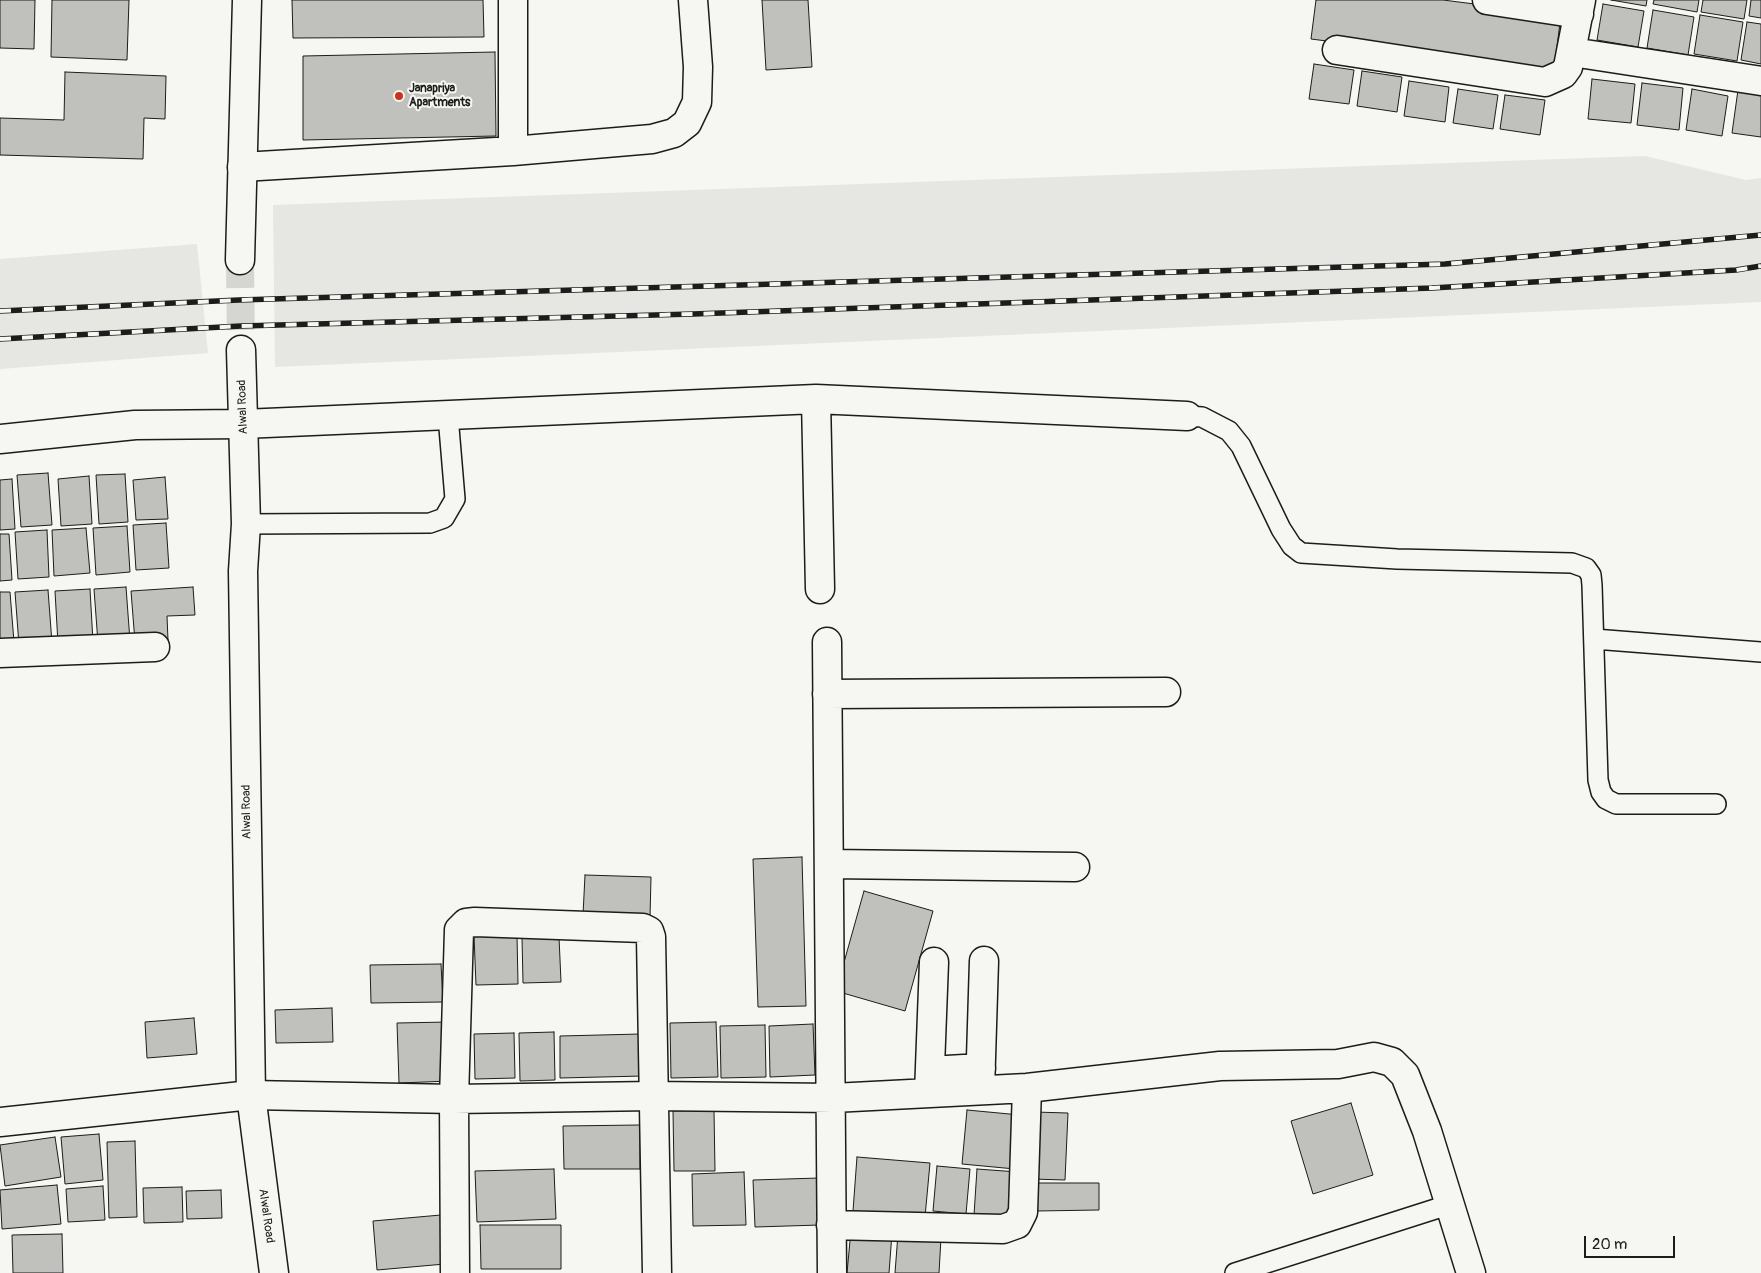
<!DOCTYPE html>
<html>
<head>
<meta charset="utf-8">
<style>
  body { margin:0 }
  #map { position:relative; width:1761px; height:1273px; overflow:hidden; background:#f6f6f2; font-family:Pangolin,sans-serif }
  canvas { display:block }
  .scale { position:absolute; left:1584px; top:1236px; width:91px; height:22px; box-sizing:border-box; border:2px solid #1c1c1c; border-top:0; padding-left:6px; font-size:15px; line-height:18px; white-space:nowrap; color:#1c1c1c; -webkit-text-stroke:4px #f6f6f2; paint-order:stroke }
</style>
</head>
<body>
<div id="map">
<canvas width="1761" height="1273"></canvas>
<div class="scale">20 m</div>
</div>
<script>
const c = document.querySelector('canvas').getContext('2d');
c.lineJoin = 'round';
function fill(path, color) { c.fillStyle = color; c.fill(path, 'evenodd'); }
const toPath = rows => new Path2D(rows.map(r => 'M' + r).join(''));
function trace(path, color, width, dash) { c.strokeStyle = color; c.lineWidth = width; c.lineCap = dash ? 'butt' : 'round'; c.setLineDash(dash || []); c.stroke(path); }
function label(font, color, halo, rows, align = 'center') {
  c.font = font + ' Pangolin,sans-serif'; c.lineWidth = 4; c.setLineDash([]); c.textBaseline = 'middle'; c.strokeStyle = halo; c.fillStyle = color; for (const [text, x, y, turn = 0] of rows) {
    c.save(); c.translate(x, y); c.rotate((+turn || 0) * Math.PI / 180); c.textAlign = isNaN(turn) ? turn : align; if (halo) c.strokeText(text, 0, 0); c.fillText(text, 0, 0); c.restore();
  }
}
fill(toPath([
  [1645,156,1746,180,1761,178,1761,302,275,367,273,205],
  [197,244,208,353,0,369,0,259]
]), '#e6e6e2');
const building = toPath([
  [0,0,35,0,34,49,0,48,0,0],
  [52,0,129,0,127,60,51,57,52,0],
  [292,0,483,0,484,37,293,38,292,0],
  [762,0,808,0,812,67,766,70,762,0],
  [1316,0,1443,0,1561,15,1554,70,1311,39,1316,0],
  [1611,0,1647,0,1646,6,1611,0],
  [1654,0,1699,0,1697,12,1653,4,1654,0],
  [1703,0,1747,0,1744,19,1701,12,1703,0],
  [1751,0,1761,0,1761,18,1749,16,1751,0],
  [1603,4,1644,11,1638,47,1597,40,1603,4],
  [1653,10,1694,17,1688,55,1647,48,1653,10],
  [1700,15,1743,22,1737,61,1694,54,1700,15],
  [1747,22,1761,24,1761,64,1741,60,1747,22],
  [495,52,496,136,303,140,303,56,495,52],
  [1314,64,1354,70,1349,104,1309,99,1314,64],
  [1362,71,1402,77,1397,112,1357,106,1362,71],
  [65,72,166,76,165,119,144,118,143,159,0,155,0,118,64,120,65,72],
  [1592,79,1635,84,1631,123,1588,119,1592,79],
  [1409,81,1449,87,1445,122,1404,116,1409,81],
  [1642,83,1683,88,1679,130,1637,125,1642,83],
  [1458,89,1498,95,1493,129,1453,123,1458,89],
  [1692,89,1728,96,1722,136,1686,130,1692,89],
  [1738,90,1761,93,1761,137,1732,133,1738,90],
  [1505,95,1545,100,1540,135,1500,129,1505,95],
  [48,473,52,525,21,527,17,475,48,473],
  [125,474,128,522,99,524,96,475,125,474],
  [89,476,92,524,61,526,58,479,89,476],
  [165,477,168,519,136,520,133,480,165,477],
  [12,479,15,529,0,530,0,480,12,479],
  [166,523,169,568,136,570,133,525,166,523],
  [127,526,130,572,96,575,93,528,127,526],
  [86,528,90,573,54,576,52,530,86,528],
  [47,530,49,577,18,579,15,532,47,530],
  [0,534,9,534,12,580,0,581,0,534],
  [126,587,130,641,98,643,94,589,126,587],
  [193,587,195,615,167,616,168,640,135,642,131,591,193,587],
  [90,589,93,642,58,644,55,591,90,589],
  [48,590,52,643,19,645,15,592,48,590],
  [0,592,10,592,14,642,0,643,0,592],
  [802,857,806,1006,758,1007,753,859,802,857],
  [585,875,651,877,650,918,583,915,585,875],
  [864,891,933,911,905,1011,836,991,864,891],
  [517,935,518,984,476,985,474,936,517,935],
  [522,937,559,937,561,982,523,983,522,937],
  [441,964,443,1002,371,1003,370,965,441,964],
  [332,1008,333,1042,276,1043,275,1010,332,1008],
  [194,1018,197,1054,147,1058,145,1022,194,1018],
  [449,1022,450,1081,399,1083,397,1023,449,1022],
  [716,1022,718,1077,671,1078,670,1023,716,1022],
  [813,1024,815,1075,770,1077,769,1026,813,1024],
  [765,1025,766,1077,721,1078,720,1026,765,1025],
  [554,1032,555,1080,520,1081,519,1033,554,1032],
  [514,1033,515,1078,475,1079,474,1034,514,1033],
  [641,1034,643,1076,560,1078,560,1036,641,1034],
  [1351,1103,1373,1175,1313,1194,1291,1121,1351,1103],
  [714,1110,715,1171,674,1171,673,1111,714,1110],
  [967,1110,1020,1115,1015,1169,962,1164,967,1110],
  [1034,1112,1068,1113,1065,1180,1032,1179,1034,1112],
  [640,1125,640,1169,564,1169,563,1126,640,1125],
  [99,1134,103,1180,65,1184,61,1137,99,1134],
  [55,1137,61,1177,5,1186,0,1145,55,1137],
  [135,1141,137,1217,109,1218,107,1142,135,1141],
  [857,1157,930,1163,925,1217,853,1211,857,1157],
  [937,1166,970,1169,966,1214,933,1211,937,1166],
  [554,1169,556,1219,477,1222,475,1171,554,1169],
  [977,1169,1018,1172,1014,1218,974,1215,977,1169],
  [744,1172,746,1225,693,1226,692,1174,744,1172],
  [819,1178,820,1225,755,1227,753,1180,819,1178],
  [1036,1183,1099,1183,1099,1210,1037,1211,1036,1183],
  [57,1185,61,1224,2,1229,0,1190,57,1185],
  [103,1186,105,1220,68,1222,66,1189,103,1186],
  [182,1187,183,1222,144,1223,143,1188,182,1187],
  [221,1190,222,1218,187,1219,186,1191,221,1190],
  [441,1215,445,1264,377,1270,373,1221,441,1215],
  [480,1225,561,1225,561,1269,481,1269,480,1225],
  [851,1230,892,1233,889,1273,847,1273,851,1230],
  [62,1234,63,1273,13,1273,12,1235,62,1234],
  [898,1234,941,1238,939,1273,895,1273,898,1234]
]);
fill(building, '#c0c0bd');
trace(building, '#1c1c1c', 1);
trace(toPath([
  [240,260,241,350]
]), '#d5d5d2', 28, [28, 14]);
const service = toPath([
  [1187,416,1202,417,1229,431,1241,446,1281,529,1292,546,1301,553,1397,559,1572,563,1586,568,1591,575,1592,585,1598,780,1601,792,1606,799,1616,804,1716,804],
  [246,524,430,523,444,518,455,499,448,416],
  [1594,639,1761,652],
  [1235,1273,1451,1204]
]);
const minor = toPath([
  [513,0,513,151],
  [1487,0,1579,14],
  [1337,50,1545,82,1563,74,1568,67,1581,0],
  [1572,52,1761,81],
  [242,167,513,151,652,139,674,133,687,123,697,102,698,67,693,0],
  [816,399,820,589],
  [0,439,135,425,243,424,816,399,1187,416],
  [827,642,832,1273],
  [0,653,155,647],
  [827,694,1166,692],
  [830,864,1075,867],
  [930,1071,981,1068],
  [980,1090,984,961],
  [929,1093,934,962],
  [251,1095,454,1099,653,1096,833,1098,1027,1088,1220,1066,1338,1064,1374,1057,1392,1062,1405,1075,1427,1131,1471,1273],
  [831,1225,1003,1229,1017,1224,1023,1212,1027,1088],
  [455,1273,454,1099,459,930,466,923,475,922,643,928,649,931,651,937,657,1273]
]);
const tertiary = toPath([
  [0,1122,251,1095]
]);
const secondary = toPath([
  [240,260,247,0],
  [241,350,246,524,243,571,251,1095,274,1273]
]);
trace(service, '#1c1c1c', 22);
trace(minor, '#1c1c1c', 31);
trace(tertiary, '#1c1c1c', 31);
trace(secondary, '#1c1c1c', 31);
trace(service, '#f6f6f2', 19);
trace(minor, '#f6f6f2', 28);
trace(tertiary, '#f6f6f2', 28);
trace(secondary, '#f6f6f2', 28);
const rail = toPath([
  [0,311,239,300,1445,264,1761,235],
  [0,339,241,326,693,314,1432,288,1736,270,1761,266]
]);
trace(rail, '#1c1c1c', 5.5);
trace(rail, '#f6f6f2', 4, [11]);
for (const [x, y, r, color] of [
  [399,96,5,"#c8321e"]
]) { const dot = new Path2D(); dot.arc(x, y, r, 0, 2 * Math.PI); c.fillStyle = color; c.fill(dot); trace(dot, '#f6f6f2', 2); }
label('bold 12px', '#1c1c1c', '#f6f6f2', [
  ["Janapriya",409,89],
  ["Apartments",409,103]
], 'left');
label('12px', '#1c1c1c', '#f6f6f2', [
  ["Alwal Road",243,407,-92],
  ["Alwal Road",247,812,-91],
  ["Alwal Road",266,1216,82]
]);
</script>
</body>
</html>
